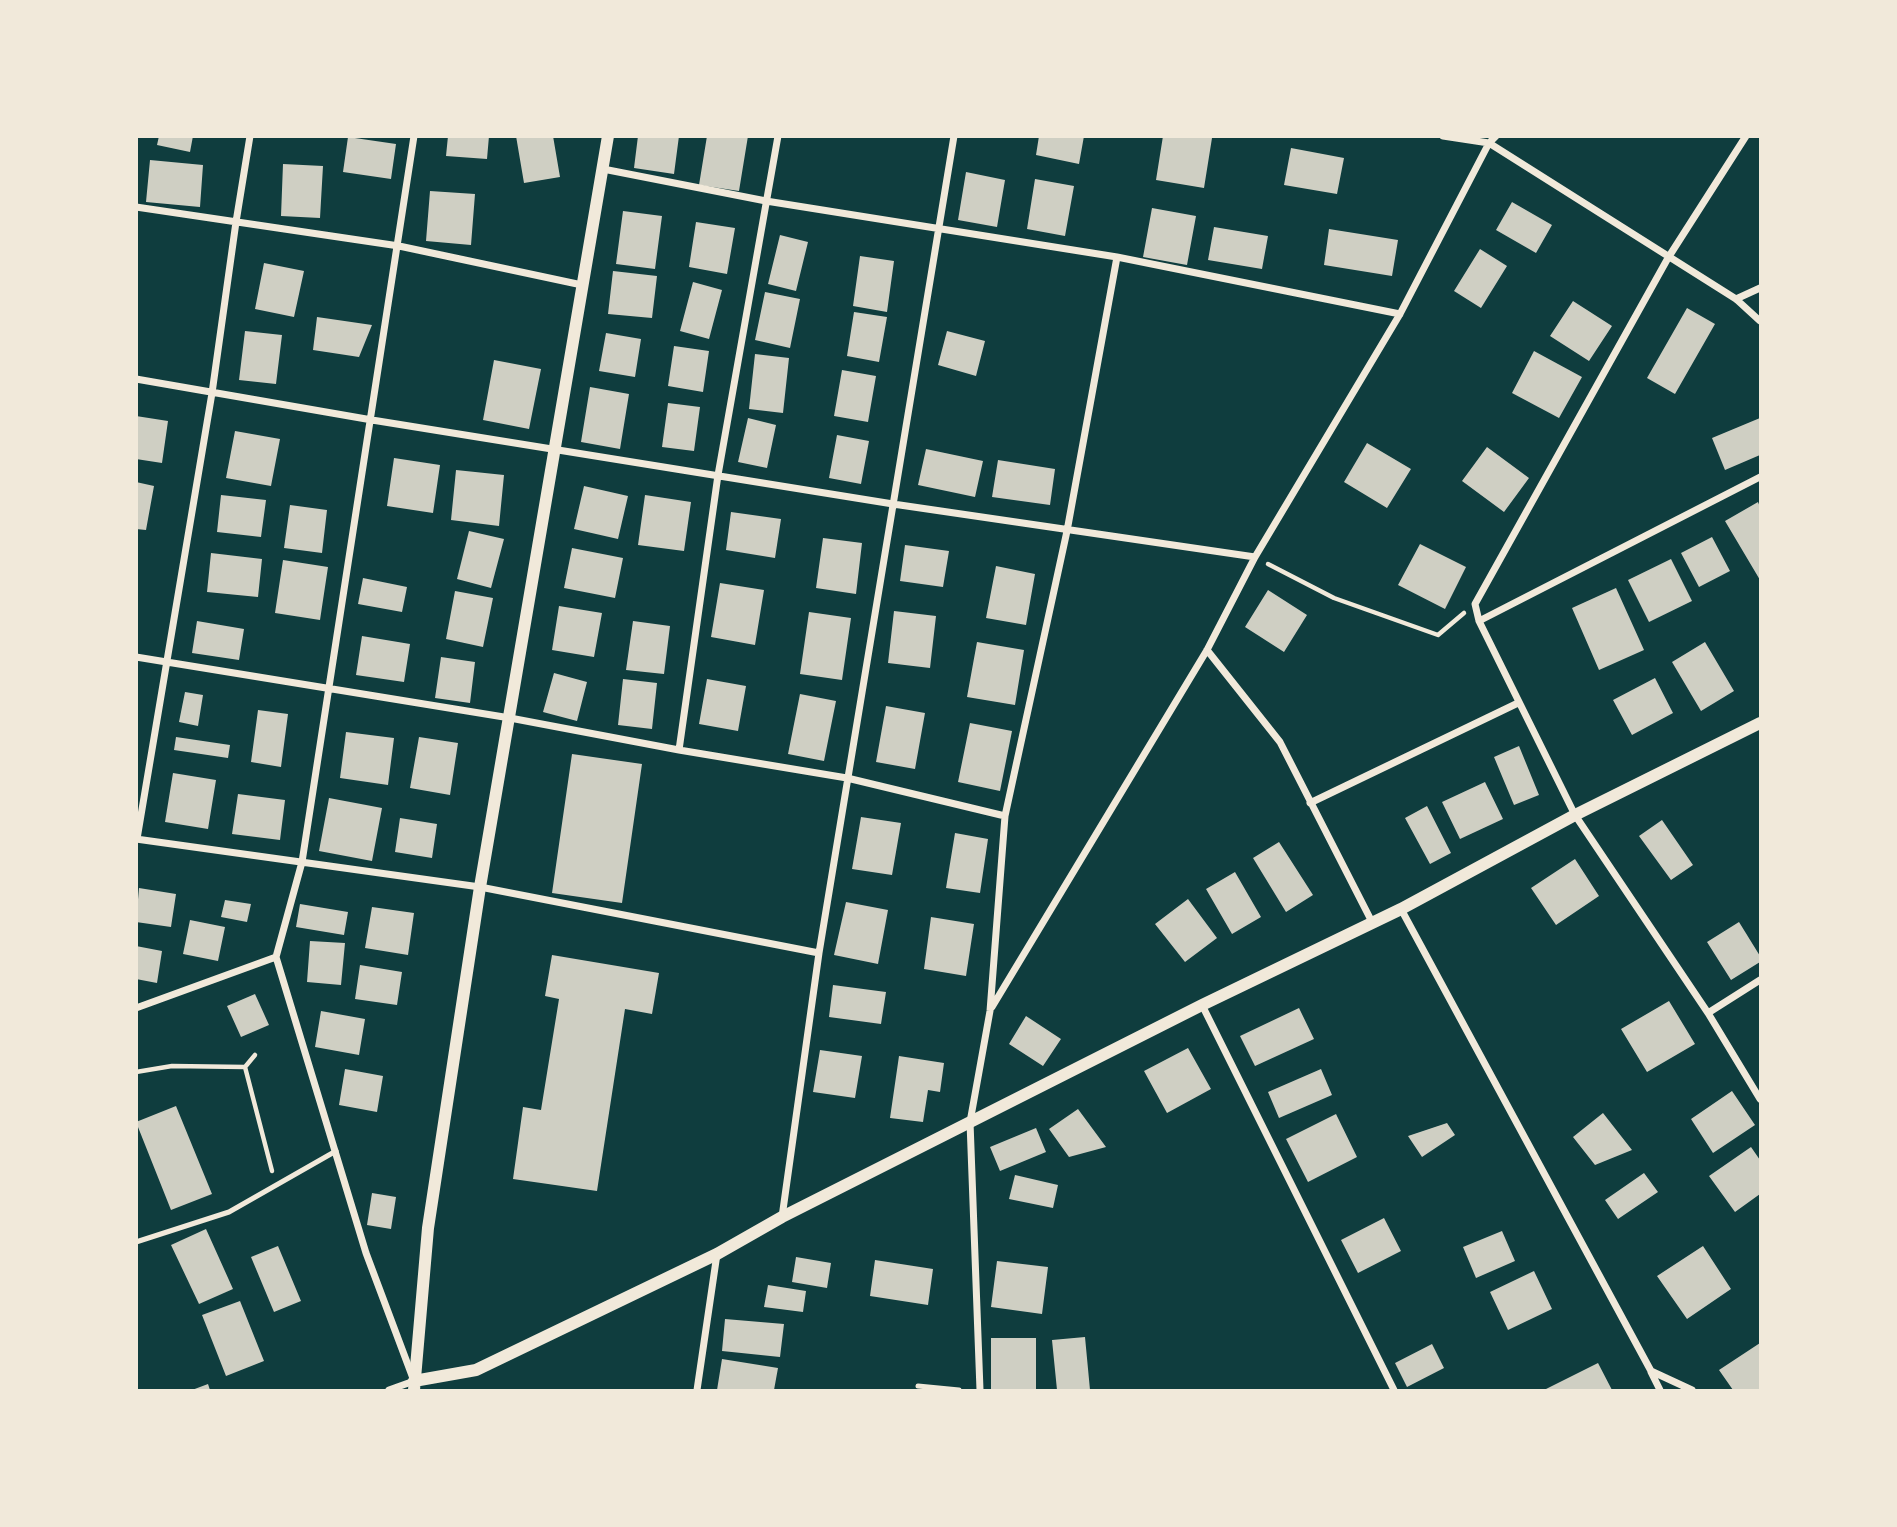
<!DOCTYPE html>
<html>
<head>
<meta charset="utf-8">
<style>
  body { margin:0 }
  #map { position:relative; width:1897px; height:1527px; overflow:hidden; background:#0f3d3e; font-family:Ubuntu,sans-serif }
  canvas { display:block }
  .frame { position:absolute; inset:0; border:138px solid #f1e9da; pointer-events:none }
</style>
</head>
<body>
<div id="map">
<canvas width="1897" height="1527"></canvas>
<div class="frame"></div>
</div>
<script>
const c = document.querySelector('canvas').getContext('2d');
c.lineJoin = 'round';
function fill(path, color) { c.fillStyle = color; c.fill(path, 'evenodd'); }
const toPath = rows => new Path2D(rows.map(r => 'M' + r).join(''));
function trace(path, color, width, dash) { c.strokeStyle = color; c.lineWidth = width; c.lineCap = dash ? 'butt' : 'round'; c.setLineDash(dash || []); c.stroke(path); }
fill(toPath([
  [159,136,193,136,190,152,157,145],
  [448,136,489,136,487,159,446,156],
  [516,136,553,136,560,177,524,183],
  [638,136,679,136,674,174,634,168],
  [707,136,748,136,739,191,699,185],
  [1039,136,1084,136,1079,164,1036,155],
  [1163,136,1212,138,1204,188,1156,180],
  [348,137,396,144,391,179,343,172],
  [1291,148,1344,158,1337,194,1284,185],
  [150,160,203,165,200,207,146,202],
  [283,164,323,166,320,218,281,216],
  [966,172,1005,180,997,227,958,220],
  [1035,179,1074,186,1065,236,1027,229],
  [430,191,475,194,471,245,426,241],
  [1512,202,1552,225,1536,253,1496,230],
  [1152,208,1196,216,1187,265,1143,257],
  [623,211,662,216,655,269,616,264],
  [696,222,735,228,727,274,689,267],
  [1214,227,1268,236,1262,269,1208,260],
  [1329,229,1398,240,1392,276,1324,265],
  [780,235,808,242,796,291,768,284],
  [1480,249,1507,266,1481,308,1454,291],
  [860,256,894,261,887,312,853,306],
  [264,263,304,271,294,317,255,309],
  [613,271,657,276,652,318,608,314],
  [693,282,722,290,709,339,680,331],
  [765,292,800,299,790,348,755,340],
  [1573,301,1612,326,1589,361,1550,336],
  [1687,308,1715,324,1675,394,1647,378],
  [854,312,887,317,879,362,847,356],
  [317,317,372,325,359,357,313,350],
  [245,331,282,335,276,384,239,380],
  [947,331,985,341,976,376,938,365],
  [606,333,641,339,635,377,599,371],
  [674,346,709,351,703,392,668,386],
  [1534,351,1582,377,1559,418,1512,393],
  [755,354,789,358,783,413,749,409],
  [494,360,541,369,529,429,483,420],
  [842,370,876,376,868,422,834,416],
  [590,387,629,394,620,449,581,442],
  [668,403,700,407,694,451,662,447],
  [136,416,168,421,162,463,136,459],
  [748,418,776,425,767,468,738,462],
  [1760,418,1760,455,1725,470,1712,438],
  [235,431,280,439,271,486,226,478],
  [837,435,869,441,861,484,829,478],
  [1367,443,1411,469,1387,508,1344,482],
  [1487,447,1529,478,1504,512,1462,481],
  [926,449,983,461,975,497,918,485],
  [394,458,440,465,433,513,387,506],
  [998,460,1055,469,1050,505,992,497],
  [456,470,504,475,499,526,451,520],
  [136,482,154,486,146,530,136,529],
  [584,486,628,496,618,539,574,529],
  [221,495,266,500,261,537,217,532],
  [645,495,691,502,684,551,638,545],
  [1758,502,1760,507,1760,580,1725,521],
  [290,505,327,510,322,553,284,548],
  [731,512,781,519,775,558,726,550],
  [469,531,504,539,491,588,457,579],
  [1712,537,1730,571,1699,587,1681,553],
  [823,538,862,543,856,594,816,588],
  [1420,544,1466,567,1445,609,1398,585],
  [905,545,949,551,943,587,900,581],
  [572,548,623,558,615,598,564,588],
  [211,553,262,559,258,597,207,592],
  [1671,559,1692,601,1649,622,1628,580],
  [283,560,328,567,320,620,275,613],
  [996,566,1035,574,1026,625,986,618],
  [363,578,407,587,402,612,358,604],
  [720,583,764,590,755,645,711,637],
  [1616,588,1644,650,1599,670,1572,608],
  [1268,590,1307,615,1284,652,1245,627],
  [455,591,493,598,483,647,446,639],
  [559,606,602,613,594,657,552,650],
  [894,611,936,616,930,668,888,663],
  [809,612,851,618,842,680,800,674],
  [197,621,244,629,239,660,192,653],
  [633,621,670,626,664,674,626,670],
  [362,636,410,644,404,682,356,675],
  [977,642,1024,650,1015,705,967,697],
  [1705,642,1734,691,1701,711,1672,662],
  [441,657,475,662,470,703,435,698],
  [554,673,587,682,577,721,543,712],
  [1655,678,1673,713,1632,735,1613,700],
  [623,679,657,683,652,729,618,725],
  [707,679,746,686,738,731,699,724],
  [185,692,203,695,198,726,179,722],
  [800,694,836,701,824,761,788,754],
  [886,706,925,713,915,769,876,762],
  [258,710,288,714,281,767,251,762],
  [970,723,1012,731,1000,791,958,782],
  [346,732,394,738,388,785,340,778],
  [176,737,230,745,228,758,174,750],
  [419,737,458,743,450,795,410,788],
  [1519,746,1539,795,1514,805,1494,757],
  [572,754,642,764,622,903,552,893],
  [173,773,216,780,208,829,165,822],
  [1485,782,1503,819,1460,839,1442,802],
  [238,794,285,800,280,840,232,834],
  [329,798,382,808,372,861,319,851],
  [1427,806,1451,853,1430,864,1405,818],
  [861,817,901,823,892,875,852,869],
  [400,818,437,824,432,858,395,852],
  [1662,820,1693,865,1671,880,1639,836],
  [955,833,988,839,980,893,946,888],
  [1279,842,1313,895,1286,912,1253,858],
  [1575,859,1599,896,1556,925,1531,888],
  [1235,872,1261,917,1232,934,1206,889],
  [139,888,176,894,171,927,136,922],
  [1188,899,1217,938,1185,962,1155,924],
  [225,900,251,904,247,922,221,917],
  [846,902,888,910,878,964,834,955],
  [300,904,348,912,344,935,296,927],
  [372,907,414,913,408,955,365,948],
  [931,917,974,924,966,976,924,969],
  [190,920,225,927,218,961,183,954],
  [1739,922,1760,956,1760,962,1731,980,1707,942],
  [310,941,345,943,341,985,307,982],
  [136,946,162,951,157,983,136,979],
  [552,955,659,973,652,1014,625,1009,597,1191,513,1179,523,1107,541,1110,559,999,545,996],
  [360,965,402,972,397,1005,355,999],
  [833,985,886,992,881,1024,829,1017],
  [255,994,269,1025,241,1037,227,1006],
  [1669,1001,1695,1044,1647,1072,1621,1029],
  [1299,1008,1314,1039,1255,1066,1240,1036],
  [321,1011,365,1019,359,1055,315,1047],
  [1026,1016,1061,1039,1043,1066,1009,1044],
  [1188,1048,1211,1089,1167,1113,1144,1071],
  [820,1050,862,1056,855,1098,813,1092],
  [899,1056,944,1063,940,1092,928,1090,923,1122,890,1118],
  [345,1069,383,1076,377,1112,339,1105],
  [1321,1069,1332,1095,1279,1118,1268,1092],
  [1732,1091,1755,1125,1713,1153,1691,1119],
  [176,1106,212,1194,171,1210,136,1122],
  [1078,1109,1106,1147,1069,1157,1049,1129],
  [1603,1113,1632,1150,1595,1165,1573,1137],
  [1336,1114,1357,1157,1308,1182,1286,1139],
  [1447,1123,1455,1135,1422,1157,1408,1136],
  [1036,1128,1046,1152,1000,1171,990,1147],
  [1751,1147,1760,1160,1760,1194,1735,1212,1709,1176],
  [1644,1173,1658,1192,1618,1219,1605,1200],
  [1015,1175,1058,1185,1053,1208,1009,1199],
  [372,1193,396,1197,391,1229,367,1225],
  [1384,1218,1401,1251,1358,1273,1341,1240],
  [206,1229,233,1289,199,1304,171,1245],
  [1502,1231,1515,1261,1476,1278,1463,1247],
  [278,1246,301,1301,274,1312,251,1257],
  [1703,1246,1731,1289,1687,1319,1657,1276],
  [796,1257,831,1263,827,1288,792,1282],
  [875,1260,933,1269,928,1305,870,1296],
  [997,1261,1048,1267,1042,1314,991,1307],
  [1534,1271,1552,1309,1508,1330,1490,1292],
  [768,1285,806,1291,803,1312,764,1307],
  [240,1301,264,1361,226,1376,202,1315],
  [725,1319,784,1324,780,1357,722,1351],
  [1085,1337,1090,1390,1057,1390,1052,1340],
  [991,1338,1036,1338,1036,1390,991,1390],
  [1760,1343,1760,1390,1733,1390,1719,1370],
  [1432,1344,1444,1368,1407,1387,1395,1363],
  [722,1359,778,1368,774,1390,717,1390],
  [1598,1363,1612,1390,1544,1390],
  [208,1384,210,1390,192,1390]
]), '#cfcfc3');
trace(toPath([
  [1268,564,1334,598,1438,635,1464,613],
  [245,1067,255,1055],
  [136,1072,172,1066,245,1067,272,1171]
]), '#f1e9da', 4.5);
trace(toPath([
  [136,1242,229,1212,336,1151],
  [918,1386,959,1390]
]), '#f1e9da', 5);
trace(toPath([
  [1443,136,1489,143,1736,299,1760,321],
  [1746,136,1668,258,1475,604,1479,621,1575,815,1708,1013,1760,1099],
  [603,169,766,201,1117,257,1400,314],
  [136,207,399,246,582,285],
  [1736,299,1760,288],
  [136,379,372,420,893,504,1255,557],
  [1479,621,1760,477],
  [1207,650,1280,742,1372,922],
  [136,657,510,718,679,750,847,778,1005,816],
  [679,750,718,475,778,136],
  [1310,803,1518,703],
  [136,839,480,887,819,953],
  [137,839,212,393,236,222,250,136],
  [1401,909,1651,1371,1692,1390],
  [1202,1005,1394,1390],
  [992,1007,1207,650,1255,557,1400,314,1489,143,1496,136],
  [136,1008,276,957],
  [1708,1013,1760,980],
  [782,1217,819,953,954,136],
  [1651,1372,1660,1390],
  [389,1390,414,1381,366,1253,276,957,302,862,414,136],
  [697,1390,717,1254],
  [980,1390,970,1122,990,1011,1005,816,1067,531,1117,257]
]), '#f1e9da', 7);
trace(toPath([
  [414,1381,476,1370,717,1254,782,1217,1202,1005,1401,909,1575,815,1760,723],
  [414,1390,428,1228,480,887,608,136]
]), '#f1e9da', 12);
</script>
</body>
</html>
